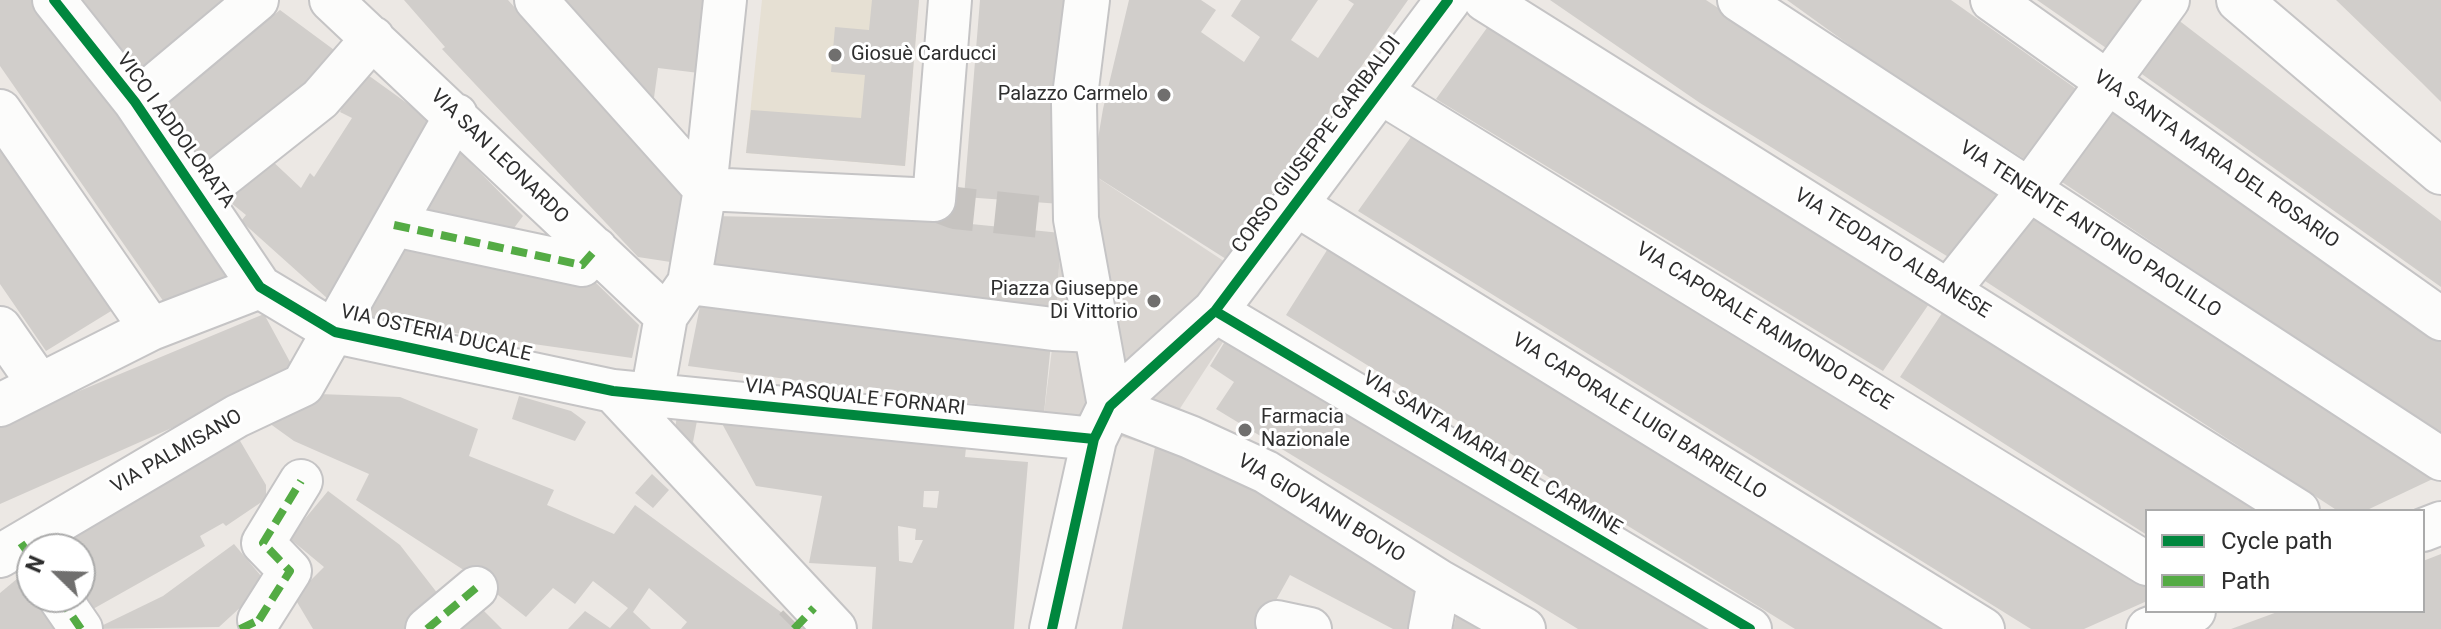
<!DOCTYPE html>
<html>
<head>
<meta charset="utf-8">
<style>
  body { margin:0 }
  #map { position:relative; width:2441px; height:629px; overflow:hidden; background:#ece8e4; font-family:Roboto,sans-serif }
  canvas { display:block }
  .legend { position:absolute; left:2145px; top:509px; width:280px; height:104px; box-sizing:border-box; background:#fff; border:2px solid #ababab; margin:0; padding:10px 14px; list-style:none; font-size:24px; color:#2e2e2e }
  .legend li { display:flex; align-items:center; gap:16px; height:40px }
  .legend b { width:40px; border:2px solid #ababab }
  .north { position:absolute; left:16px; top:533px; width:80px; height:80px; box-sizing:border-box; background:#fff; border:2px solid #ababab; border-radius:50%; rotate:293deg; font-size:22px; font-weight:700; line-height:32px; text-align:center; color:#2e2e2e }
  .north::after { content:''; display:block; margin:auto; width:28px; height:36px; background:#706f6e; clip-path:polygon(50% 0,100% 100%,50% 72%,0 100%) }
</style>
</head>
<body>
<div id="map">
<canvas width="2441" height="629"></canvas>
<ul class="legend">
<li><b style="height:10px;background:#00873e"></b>Cycle path</li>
<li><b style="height:10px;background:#54ab44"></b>Path</li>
</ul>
<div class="north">N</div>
</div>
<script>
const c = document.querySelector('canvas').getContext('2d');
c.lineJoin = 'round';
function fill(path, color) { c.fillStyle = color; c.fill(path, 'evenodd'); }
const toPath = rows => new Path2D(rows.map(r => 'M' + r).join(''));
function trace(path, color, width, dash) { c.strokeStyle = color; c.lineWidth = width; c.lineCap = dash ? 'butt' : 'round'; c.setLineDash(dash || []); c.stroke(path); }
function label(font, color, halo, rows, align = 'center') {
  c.font = font + ' Roboto,sans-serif'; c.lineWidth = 6; c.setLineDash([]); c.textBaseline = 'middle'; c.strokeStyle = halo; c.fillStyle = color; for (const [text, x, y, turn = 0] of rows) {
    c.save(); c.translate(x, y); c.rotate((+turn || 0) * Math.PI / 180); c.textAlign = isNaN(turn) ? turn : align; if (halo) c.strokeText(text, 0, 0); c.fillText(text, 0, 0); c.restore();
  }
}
fill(toPath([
  [762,0,919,0,905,166,746,153]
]), '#e6e0d3');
fill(toPath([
  [1092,174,1260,285,1155,447,1044,413,1056,317,1061,233]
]), '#dad6d2');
fill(toPath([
  [0,0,37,0,240,279,166,305,0,66],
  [76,0,233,0,141,81],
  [404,0,508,0,685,196,677,263,638,257,442,49,445,47],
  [556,0,710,0,699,73,658,68,653,105],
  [872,0,919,0,905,166,746,153,751,110,861,118,865,75,831,72,835,27,869,30],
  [980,0,1070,0,1061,204,964,197],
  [1129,0,1201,0,1216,10,1201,32,1244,62,1260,37,1231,16,1241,0,1318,0,1291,40,1318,58,1354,4,1348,0,1408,0,1226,259,1092,174,1103,109],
  [1550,0,1706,0,2006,197,1958,263,1700,103],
  [1787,0,1951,0,2082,93,2029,162,1873,62],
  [2037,0,2146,0,2109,50],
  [2336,0,2441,0,2441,102,2421,82],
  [280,10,345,58,206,176,154,108],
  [2177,19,2441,221,2441,287,2139,72],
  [1489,25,1933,298,1883,371,1436,99],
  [361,70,429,119,387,205,328,299,241,221,246,215,220,194,268,157,301,188,310,173,314,177,352,118,340,112],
  [2110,108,2441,342,2441,436,2062,182],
  [1411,137,2060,525,2147,583,2147,601,2084,629,2031,629,1358,211],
  [0,138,116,308,46,351,0,284],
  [457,149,523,216,508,236,417,218],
  [2032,212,2439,476,2365,511,2338,511,1982,279],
  [713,216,941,221,1061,233,1056,317,707,270],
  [399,241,592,279,639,325,632,358,364,320],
  [1329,247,1949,629,1795,629,1286,315],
  [702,296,1051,343,1044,413,688,366],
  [1948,304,2274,511,2147,511,2147,535,1900,377],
  [264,314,296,373,0,504,0,424],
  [1227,338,1717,629,1578,629,1216,409,1234,382,1210,366],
  [319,394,400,397,478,429,469,456,554,490,547,505,614,534,635,505,804,629,681,629,687,622,649,588,633,612,651,629,568,629,585,611,610,628,628,608,593,581,575,604,553,588,526,617,479,580,356,500,369,474,294,441,269,423],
  [519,396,571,411,586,422,575,441,512,419],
  [678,407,699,410,693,442,705,457,696,468,673,445],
  [719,418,966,448,965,457,1028,462,1014,629,872,629,876,567,809,563,822,496,756,486],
  [924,491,939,491,937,508,923,507],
  [898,526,916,529,915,540,923,540,912,563,899,561],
  [236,434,266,485,266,499,226,526,223,523,200,536,205,546,93,609,80,590,80,549,52,549],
  [1155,447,1258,484,1425,589,1416,629,1393,629,1290,575,1260,629,1122,629],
  [652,474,669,490,653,508,635,493],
  [328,491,400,545,445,603,408,629,313,629,294,597,324,567,289,538],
  [234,544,267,583,219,627,95,629,163,596],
  [2441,554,2441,629,2231,629,2280,611,2423,611,2423,561],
  [30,568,32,597,49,597,70,629,0,629,0,593],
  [477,604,502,629,462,629,455,621],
  [1457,613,1487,629,1453,629]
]), '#d1cecb');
trace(toPath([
  [934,200,955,208,1061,219],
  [794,629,798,625]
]), '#c6c3c0', 42, [42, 21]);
const street = toPath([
  [54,0,135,102,260,287,335,332,613,391,1094,439],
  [331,0,666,316],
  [536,0,705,189],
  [1485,0,2298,511],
  [1739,0,2441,459],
  [1992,0,2441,319],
  [1380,92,2147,564],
  [135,102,257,0],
  [0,111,151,329],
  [705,189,934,200,950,0],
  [200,194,320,99,373,38],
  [1295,204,1983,629],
  [394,225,582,265,596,249],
  [689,283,1053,329,1094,331],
  [1949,290,2028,191,2168,0],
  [1215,311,1750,629],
  [0,328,39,384],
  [613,391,835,629],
  [652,395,666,316,689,283,705,189,725,0],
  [0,405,151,329,260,287],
  [1110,406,1190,437,1266,472,1439,581,1524,629],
  [2423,530,2441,523],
  [0,556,237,416,303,385,456,115],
  [59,597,81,629],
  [259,620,290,571,263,543,301,481],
  [1277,622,1310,629],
  [427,629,476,588],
  [1430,629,1439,581],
  [2148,629,2194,611]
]);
const secondary = toPath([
  [1087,0,1074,104,1076,219,1110,406],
  [2239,0,2441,172],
  [1052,629,1094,439,1110,406,1215,311,1448,0]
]);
trace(street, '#c5c4c5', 46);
trace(secondary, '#c5c4c5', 48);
trace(street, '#fcfcfb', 42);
trace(secondary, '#fcfcfb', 44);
trace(toPath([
  [394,225,582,265,596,249],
  [21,543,32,558],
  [59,597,81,629],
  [259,620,290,571,263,543,301,481],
  [240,629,259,620],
  [427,629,476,588],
  [794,629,814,608]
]), '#54ab44', 8, [16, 8]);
trace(toPath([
  [54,0,135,102,260,287,335,332,613,391,1094,439],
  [1215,311,1750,629],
  [1052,629,1094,439,1110,406,1215,311,1448,0]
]), '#00873e', 10);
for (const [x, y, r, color] of [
  [835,55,8,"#706f6e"],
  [1164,95,8,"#706f6e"],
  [1154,301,8,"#706f6e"],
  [1245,430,8,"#706f6e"]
]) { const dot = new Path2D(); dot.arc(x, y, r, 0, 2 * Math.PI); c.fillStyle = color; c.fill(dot); trace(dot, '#fff', 3); }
label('20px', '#2e2e2e', '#fff', [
  ["Giosuè Carducci",851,55],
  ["Palazzo Carmelo",1148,95,"right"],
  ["Piazza Giuseppe",1138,290,"right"],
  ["Di Vittorio",1138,313,"right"],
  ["Farmacia",1261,418],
  ["Nazionale",1261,441]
], 'left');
label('20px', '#2e2e2e', '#fff', [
  ["VICO I ADDOLORATA",175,131,54],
  ["CORSO GIUSEPPE GARIBALDI",1317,145,-53],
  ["VIA SAN LEONARDO",499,157,44],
  ["VIA SANTA MARIA DEL ROSARIO",2216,160,35],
  ["VIA TENENTE ANTONIO PAOLILLO",2090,230,33],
  ["VIA TEODATO ALBANESE",1892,254,32],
  ["VIA CAPORALE RAIMONDO PECE",1764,327,32],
  ["VIA OSTERIA DUCALE",436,334,13],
  ["VIA PASQUALE FORNARI",855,398,6],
  ["VIA CAPORALE LUIGI BARRIELLO",1639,417,32],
  ["VIA PALMISANO",177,452,-30],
  ["VIA SANTA MARIA DEL CARMINE",1492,454,31],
  ["VIA GIOVANNI BOVIO",1321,509,31]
]);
</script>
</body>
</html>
